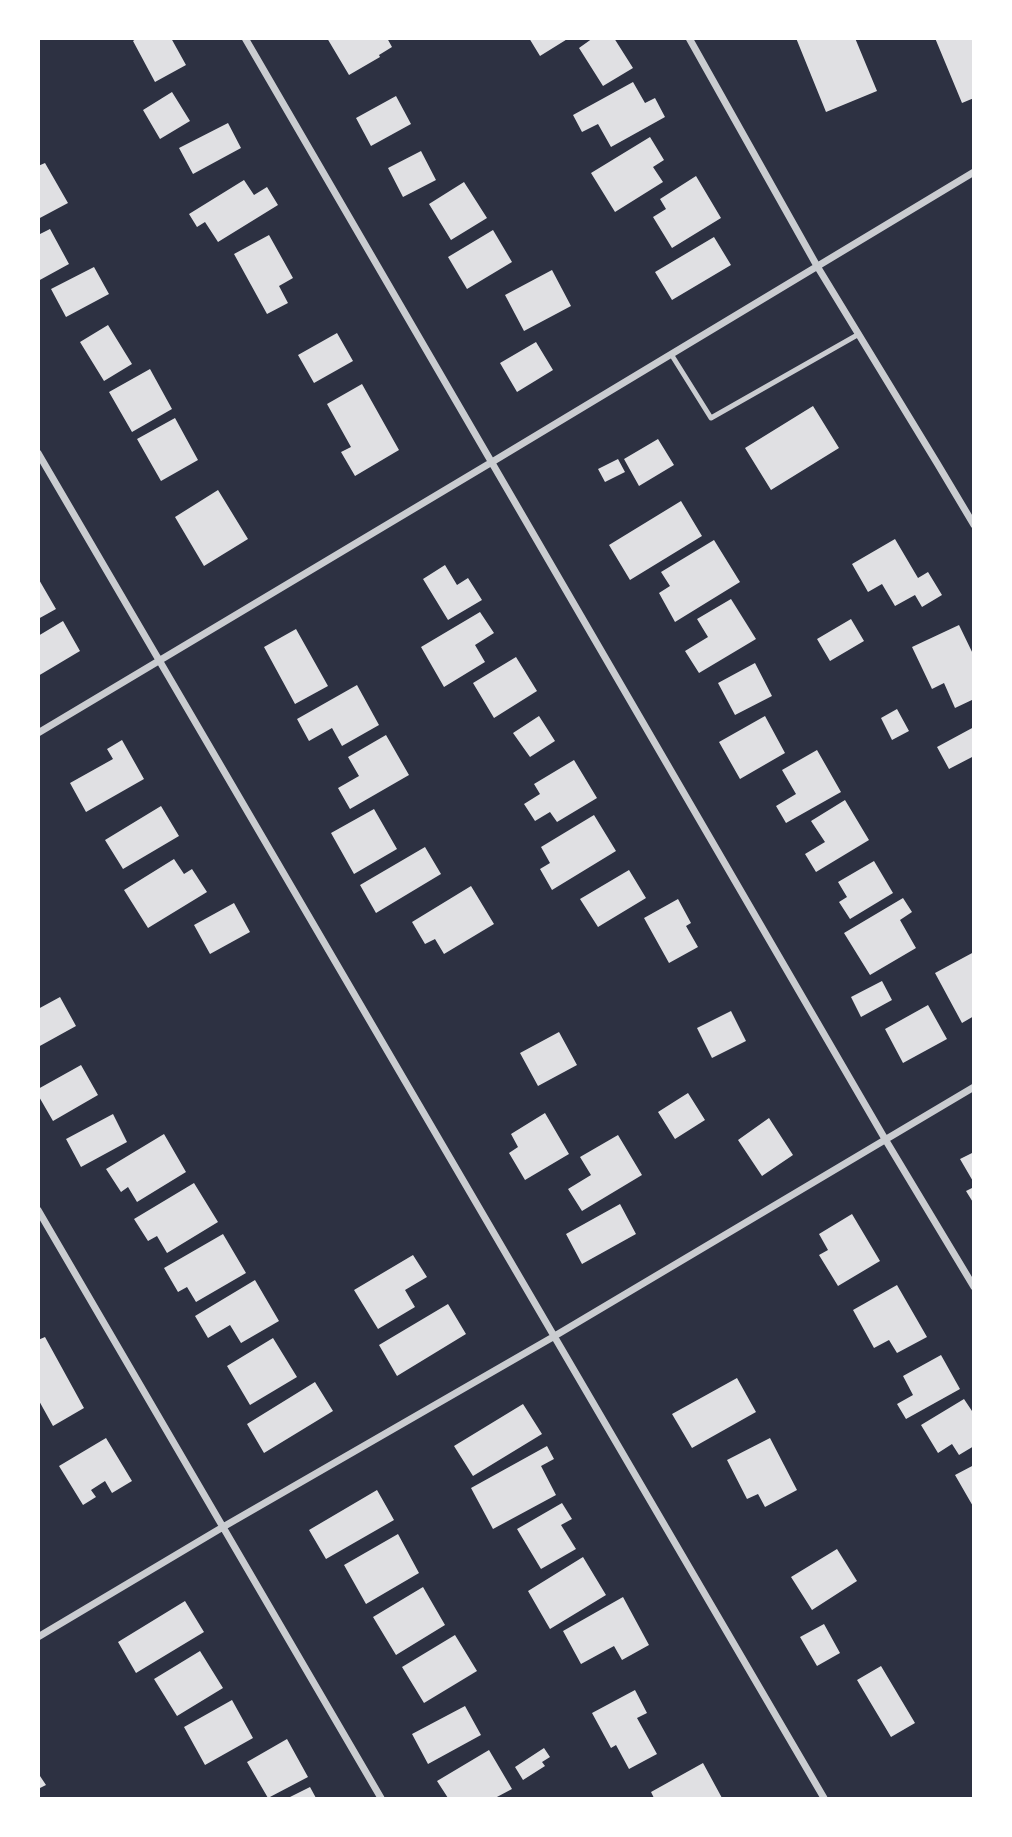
<!DOCTYPE html>
<html>
<head>
<meta charset="utf-8">
<style>
  body { margin:0 }
  #map { position:relative; width:1012px; height:1837px; overflow:hidden; background:#2d3142; font-family:"Nunito Sans",sans-serif }
  canvas { display:block }
  .frame { position:absolute; inset:0; border:40px solid #fff; pointer-events:none }
</style>
</head>
<body>
<div id="map">
<canvas width="1012" height="1837"></canvas>
<div class="frame"></div>
</div>
<script>
const c = document.querySelector('canvas').getContext('2d');
c.lineJoin = 'round';
function fill(path, color) { c.fillStyle = color; c.fill(path, 'evenodd'); }
const toPath = rows => new Path2D(rows.map(r => 'M' + r).join(''));
function trace(path, color, width, dash) { c.strokeStyle = color; c.lineWidth = width; c.lineCap = dash ? 'butt' : 'round'; c.setLineDash(dash || []); c.stroke(path); }
fill(toPath([
  [137,38,171,38,186,65,155,82,133,41],
  [327,38,387,38,392,47,379,55,380,57,349,75],
  [529,38,569,38,540,56],
  [593,38,614,38,633,68,603,86,579,48],
  [796,38,855,38,877,91,826,112],
  [935,38,972,38,974,98,962,103],
  [633,82,645,103,655,98,665,117,611,147,598,124,582,132,573,115],
  [172,92,190,121,160,139,143,110],
  [396,96,411,124,371,146,356,118],
  [228,123,241,148,193,174,179,148],
  [650,137,664,160,653,167,663,182,615,212,591,173],
  [421,151,436,180,403,197,388,168],
  [45,163,68,203,38,219,38,166],
  [696,176,721,218,672,248,653,217,666,209,660,199],
  [244,180,254,195,267,187,278,205,218,242,205,222,197,227,189,214],
  [464,182,487,218,451,240,429,204],
  [50,229,69,264,38,281,38,235],
  [493,230,512,262,467,289,448,257],
  [269,235,293,278,279,286,288,303,267,314,234,254],
  [714,237,731,265,672,300,655,272],
  [94,267,109,294,66,317,51,289],
  [552,270,571,306,524,331,505,295],
  [108,325,132,364,104,381,80,342],
  [337,333,353,361,314,383,298,355],
  [536,342,553,370,517,392,500,363],
  [150,369,172,409,132,432,109,392],
  [362,384,399,450,355,476,341,452,351,447,327,404],
  [813,406,839,448,771,490,745,448],
  [175,418,198,460,161,481,137,439],
  [658,439,674,465,639,486,624,459],
  [618,459,625,472,605,482,598,469],
  [218,490,248,539,204,566,175,517],
  [681,501,702,536,630,580,609,545],
  [895,539,918,578,928,572,942,595,922,607,915,595,895,606,882,584,868,592,852,564],
  [714,540,740,582,675,622,659,593,670,586,661,572],
  [445,565,457,585,468,578,482,600,448,620,423,579],
  [38,578,56,609,38,619],
  [731,599,756,639,699,673,685,651,708,637,697,619],
  [480,612,494,633,475,645,485,662,444,687,421,647],
  [851,619,864,641,830,661,817,639],
  [63,621,80,651,38,676,38,636],
  [959,625,974,656,974,699,955,708,944,683,932,689,912,647],
  [296,629,328,686,295,704,264,647],
  [516,657,537,691,494,718,473,683],
  [755,663,772,696,735,715,718,683],
  [357,685,379,725,342,746,332,728,309,741,297,719],
  [897,709,909,731,892,740,881,718],
  [539,716,555,741,530,757,513,733],
  [765,716,785,753,740,779,719,742],
  [974,727,974,756,949,769,937,747],
  [386,735,409,775,350,809,338,788,359,776,348,757],
  [122,740,144,779,86,812,70,783,113,759,107,749],
  [817,750,841,792,786,823,776,806,796,794,782,770],
  [574,760,597,798,557,822,550,812,535,821,524,804,540,794,534,784],
  [845,800,869,840,816,872,805,854,825,842,811,821],
  [161,806,179,836,123,869,105,840],
  [374,809,397,849,354,874,331,833],
  [594,815,616,851,552,890,540,869,550,863,541,847],
  [425,847,441,874,376,913,360,885],
  [174,859,184,874,192,869,207,892,148,928,124,890],
  [874,861,893,893,850,919,839,902,847,897,838,882],
  [629,870,646,898,598,927,580,899],
  [471,886,494,924,444,954,435,939,425,944,412,922],
  [903,898,912,912,900,920,916,948,870,975,844,933],
  [678,899,691,923,686,926,698,947,669,963,644,918],
  [234,903,250,932,210,954,194,925],
  [974,952,974,1016,962,1023,935,973],
  [882,981,892,1000,861,1017,851,997],
  [60,997,76,1026,38,1047,38,1009],
  [928,1005,947,1039,903,1063,885,1029],
  [731,1011,746,1041,712,1058,697,1028],
  [559,1032,577,1065,538,1086,520,1053],
  [81,1065,98,1095,53,1121,38,1095,38,1089],
  [688,1093,705,1120,675,1139,658,1112],
  [545,1113,569,1154,525,1180,509,1153,518,1147,511,1134],
  [113,1114,127,1142,81,1167,66,1139],
  [769,1118,793,1155,762,1176,738,1140],
  [164,1134,186,1172,137,1202,128,1187,121,1192,106,1169],
  [618,1135,642,1175,582,1211,568,1189,591,1175,580,1157],
  [974,1152,974,1183,960,1159],
  [194,1183,218,1222,167,1253,157,1236,148,1241,134,1219],
  [974,1187,974,1204,966,1191],
  [620,1204,636,1234,582,1264,566,1234],
  [852,1214,880,1261,838,1286,819,1255,828,1250,819,1234],
  [223,1234,246,1273,196,1302,187,1287,178,1292,164,1268],
  [413,1255,427,1277,405,1290,415,1307,378,1329,354,1290],
  [255,1280,279,1321,241,1343,230,1325,208,1338,195,1316],
  [897,1285,927,1337,897,1353,889,1340,874,1348,853,1310],
  [448,1304,466,1334,397,1376,379,1345],
  [45,1337,84,1408,53,1426,38,1399,38,1340],
  [273,1338,297,1377,250,1405,227,1366],
  [941,1355,960,1389,906,1419,897,1404,913,1395,903,1376],
  [737,1378,756,1412,692,1448,672,1414],
  [315,1382,333,1411,264,1453,247,1424],
  [964,1399,974,1414,974,1446,959,1455,952,1444,938,1453,921,1425],
  [523,1404,542,1434,473,1476,454,1446],
  [106,1438,132,1481,112,1493,105,1481,91,1490,96,1497,83,1505,59,1466],
  [770,1438,797,1490,765,1507,758,1494,747,1499,727,1460],
  [547,1446,554,1459,541,1466,556,1495,493,1529,471,1488],
  [974,1465,974,1508,955,1475],
  [377,1490,394,1520,326,1559,309,1530],
  [562,1503,572,1519,561,1525,576,1549,541,1569,517,1529],
  [398,1534,419,1573,366,1604,344,1565],
  [837,1549,857,1581,812,1610,791,1577],
  [583,1557,606,1595,550,1629,528,1591],
  [423,1587,445,1625,396,1655,373,1617],
  [623,1597,649,1645,622,1660,614,1646,581,1664,563,1631],
  [185,1601,204,1632,136,1673,118,1642],
  [824,1624,840,1653,817,1666,800,1637],
  [455,1635,477,1671,424,1703,402,1667],
  [200,1651,223,1688,177,1716,154,1679],
  [881,1666,915,1723,891,1737,857,1680],
  [635,1690,647,1713,637,1718,657,1754,629,1769,616,1745,611,1748,592,1713],
  [232,1700,253,1738,205,1765,184,1727],
  [465,1706,481,1735,428,1764,412,1734],
  [287,1739,308,1777,268,1798,247,1762],
  [544,1748,550,1757,542,1762,545,1766,523,1780,515,1767],
  [489,1750,512,1789,495,1798,448,1798,437,1781],
  [703,1763,722,1798,654,1798,651,1792],
  [38,1773,46,1785,38,1789],
  [310,1787,316,1798,288,1798]
]), '#e0e0e3');
trace(toPath([
  [671,354,711,418,859,334]
]), '#caccd0', 5);
trace(toPath([
  [245,38,885,1139,974,1287],
  [689,38,817,266,937,463,974,525],
  [38,453,824,1798],
  [38,733,492,462,974,172],
  [38,1210,381,1798],
  [38,1637,223,1527,553,1337,974,1087]
]), '#caccd0', 7);
</script>
</body>
</html>
